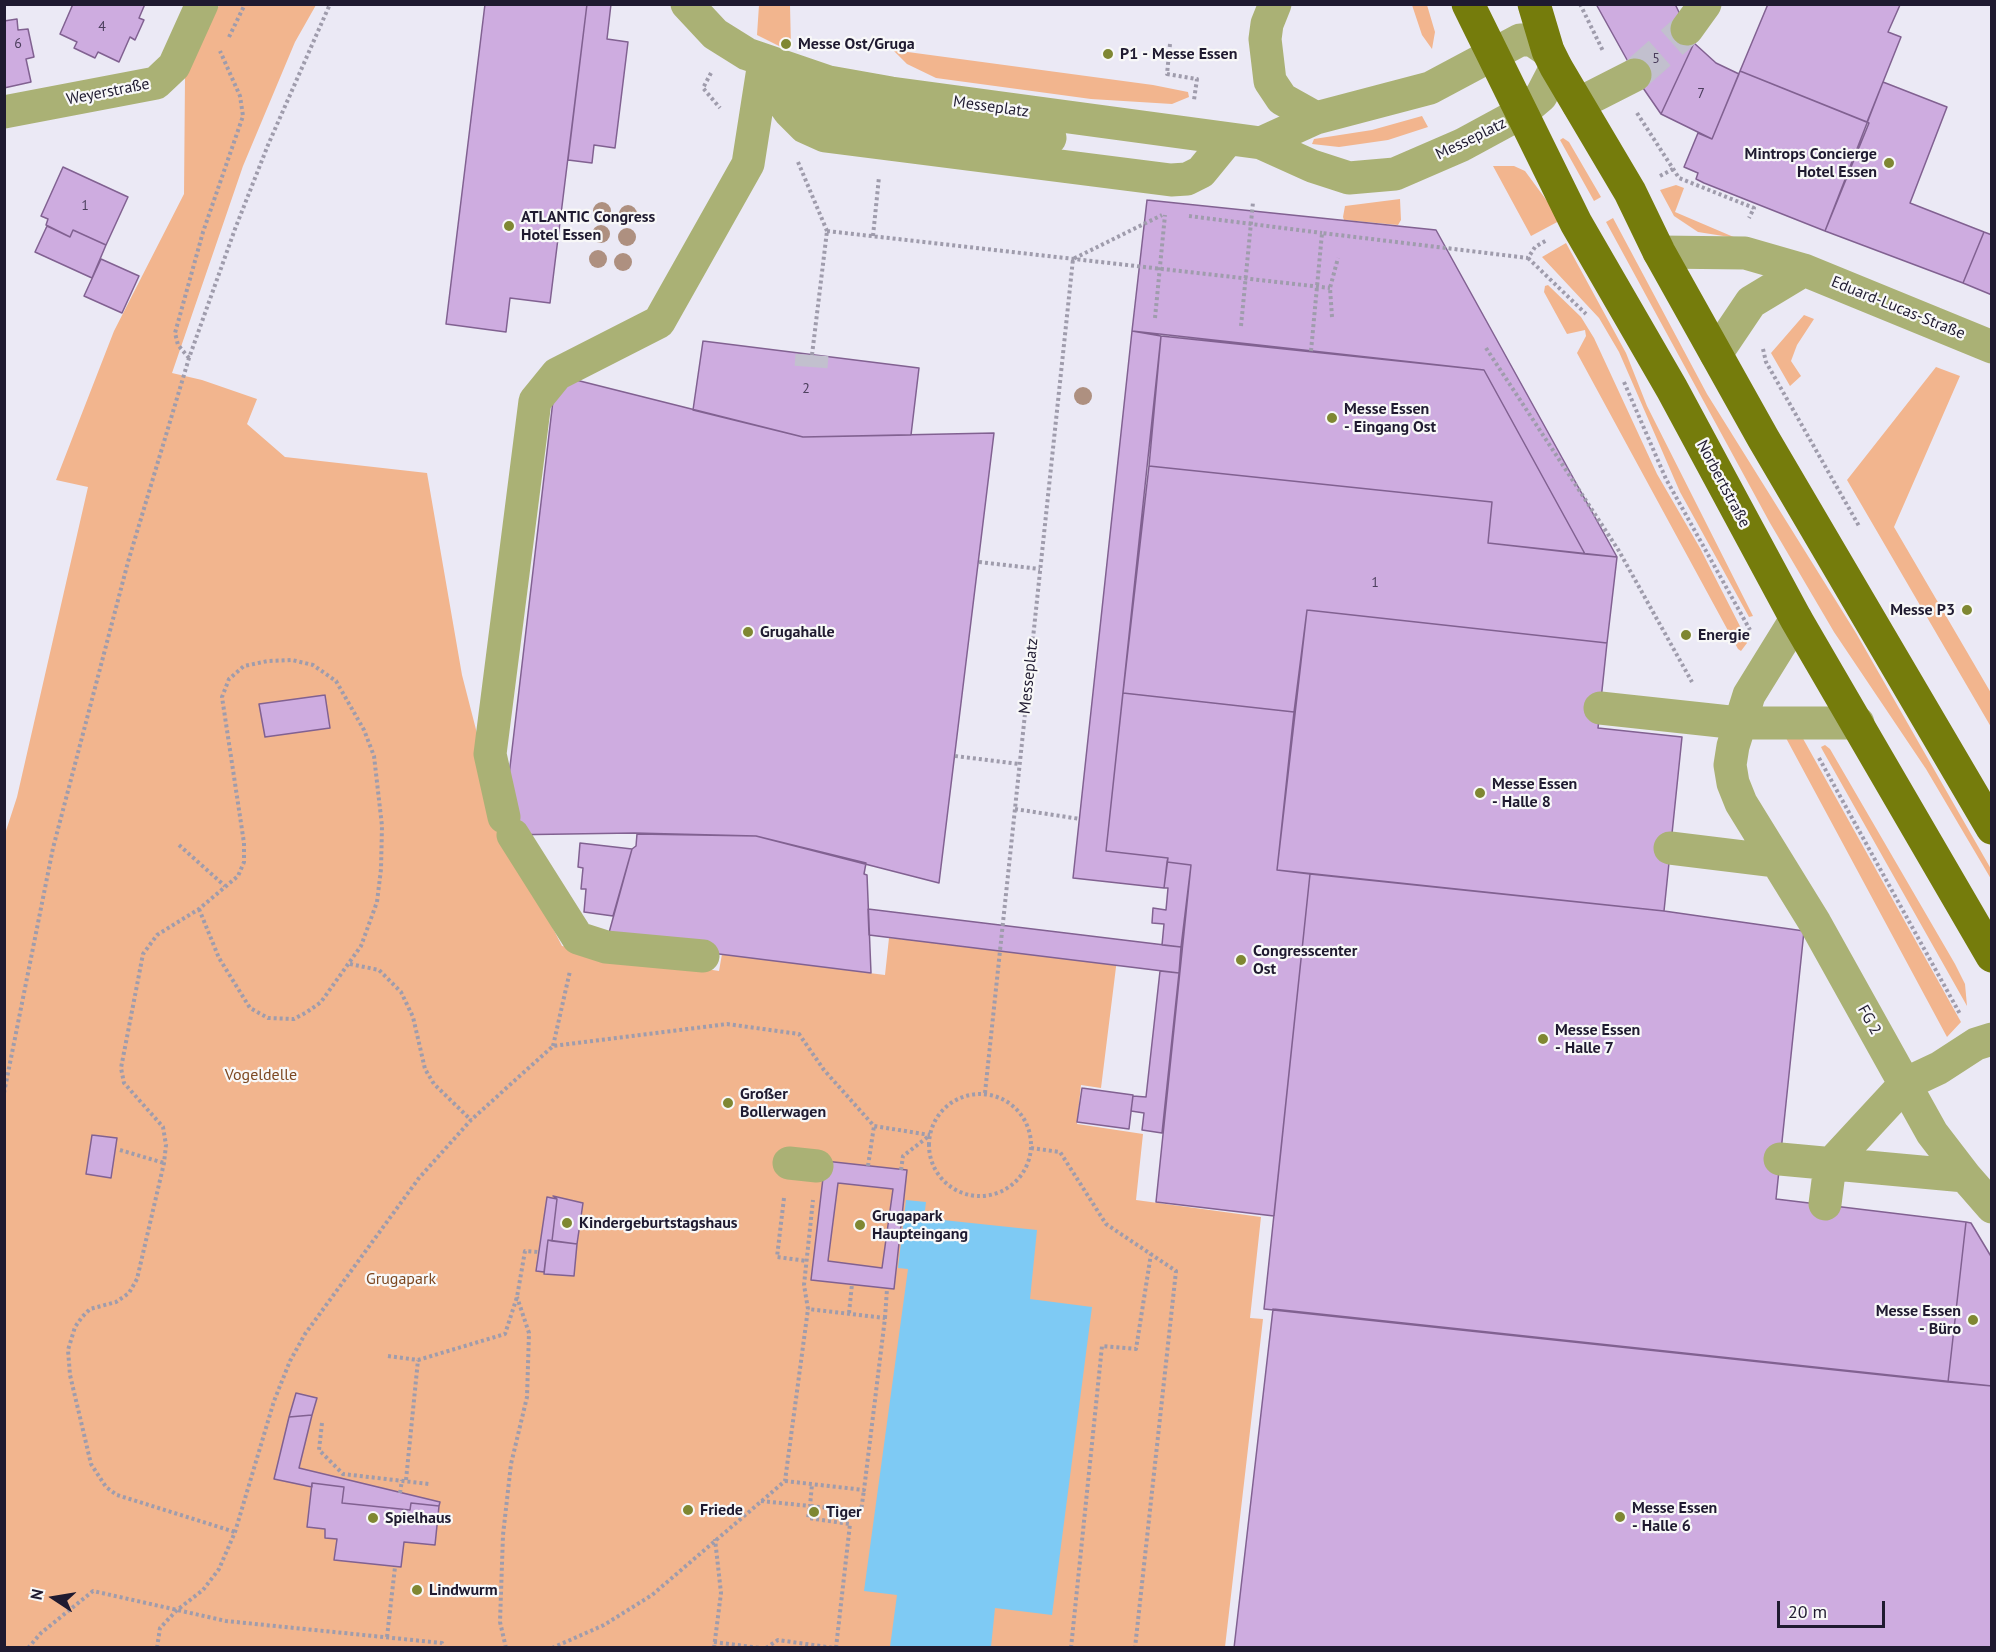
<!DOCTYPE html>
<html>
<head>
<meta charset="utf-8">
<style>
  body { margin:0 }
  #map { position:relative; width:1996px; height:1652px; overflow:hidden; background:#ebe9f5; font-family:"PT Sans",sans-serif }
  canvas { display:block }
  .frame { position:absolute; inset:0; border:6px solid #1f1a30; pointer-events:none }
  .north { position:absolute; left:24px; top:1568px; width:60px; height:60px; -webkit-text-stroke:4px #f8f8f8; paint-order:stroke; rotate:282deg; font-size:16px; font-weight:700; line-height:24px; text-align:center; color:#1f1a30 }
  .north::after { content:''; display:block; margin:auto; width:21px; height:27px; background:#1f1a30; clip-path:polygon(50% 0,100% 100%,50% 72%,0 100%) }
  .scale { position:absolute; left:1777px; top:1601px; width:108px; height:27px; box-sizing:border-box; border:3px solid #1f1a30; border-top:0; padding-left:8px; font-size:18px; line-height:21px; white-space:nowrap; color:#1f1a30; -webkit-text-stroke:4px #f8f8f8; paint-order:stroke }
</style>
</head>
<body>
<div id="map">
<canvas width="1996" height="1652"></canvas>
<div class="frame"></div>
<div class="north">N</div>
<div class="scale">20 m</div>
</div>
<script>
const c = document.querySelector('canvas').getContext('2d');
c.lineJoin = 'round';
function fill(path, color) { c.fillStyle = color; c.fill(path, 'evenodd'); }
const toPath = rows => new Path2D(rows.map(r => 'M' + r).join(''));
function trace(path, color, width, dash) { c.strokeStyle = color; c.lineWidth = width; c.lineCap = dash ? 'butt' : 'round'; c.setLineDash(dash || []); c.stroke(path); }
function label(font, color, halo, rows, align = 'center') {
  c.font = font + ' "PT Sans",sans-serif'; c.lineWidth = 4.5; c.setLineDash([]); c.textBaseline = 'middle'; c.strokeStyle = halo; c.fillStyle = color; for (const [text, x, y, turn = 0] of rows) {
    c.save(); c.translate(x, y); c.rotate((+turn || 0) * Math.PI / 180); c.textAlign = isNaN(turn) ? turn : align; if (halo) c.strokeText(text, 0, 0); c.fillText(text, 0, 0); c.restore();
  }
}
fill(toPath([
  [219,5,316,5,295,42,243,166,172,373,202,380,257,399,247,424,285,457,427,473,462,675,501,827,562,946,719,971,722,954,885,975,889,938,1117,959,1101,1088,1081,1085,1077,1124,1143,1134,1136,1200,1261,1217,1250,1318,1263,1319,1225,1647,5,1648,4,837,17,797,88,487,56,480,114,331,184,194,185,78],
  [759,5,790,5,791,48,787,50,757,35],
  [1412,5,1427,5,1435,32,1432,49,1422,35],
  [893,50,1153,85,1188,92,1189,97,1172,104,1091,99,936,78,907,64],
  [1422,116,1428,127,1388,140,1339,147,1312,144,1314,139,1372,130],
  [1563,138,1569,142,1601,197,1594,201,1560,140],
  [1493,166,1514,166,1525,171,1561,220,1531,236],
  [1676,185,1684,188,1675,212,1736,238,1698,232,1674,216,1660,190],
  [1400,199,1401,220,1398,225,1344,220,1343,217,1345,206],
  [1613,218,1707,394,1856,633,1991,869,1991,879,1926,769,1834,632,1770,523,1606,222],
  [1566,243,1626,353,1647,406,1753,616,1749,617,1680,492,1619,352,1599,318,1542,257],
  [1548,285,1581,317,1594,338,1657,474,1700,548,1744,634,1747,643,1741,651,1738,649,1577,353,1586,336,1585,330,1567,334,1544,292,1545,286],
  [1804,315,1814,319,1797,345,1791,361,1801,376,1790,386,1771,353],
  [1936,367,1960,376,1894,527,1991,693,1991,727,1847,480],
  [1801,735,1961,1022,1947,1037,1786,738],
  [1825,745,1830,749,1955,964,1965,984,1967,1006,1823,751,1821,747]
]), '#f2b58e');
fill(toPath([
  [906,1200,926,1202,924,1218,1037,1230,1030,1299,1092,1307,1052,1615,995,1608,991,1647,890,1647,897,1595,864,1591,908,1269,898,1268]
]), '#7ecaf4');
const building = toPath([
  [73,4,145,4,139,18,144,20,135,40,130,37,119,62,98,52,95,58,74,48,77,42,60,34,73,4],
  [485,4,587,4,550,303,510,298,506,332,446,324,485,4],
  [587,4,611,4,607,39,628,42,615,148,594,145,592,163,568,160,587,4],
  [1596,4,1675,4,1694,43,1661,114,1641,85,1596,4],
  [1768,4,1900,5,1888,32,1901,37,1867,122,1740,71,1768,4],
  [17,19,18,30,28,29,34,57,26,59,31,82,4,88,4,21,17,19],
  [1694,43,1716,63,1739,74,1712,139,1661,114,1694,43],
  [1740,71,1869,123,1825,231,1704,183,1696,179,1698,173,1684,167,1698,133,1712,139,1740,71],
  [1883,82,1947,107,1910,203,1984,232,1963,283,1825,231,1883,82],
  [63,167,128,197,106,245,73,230,70,237,46,225,48,219,41,216,63,167],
  [1147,200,1436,230,1617,557,1585,554,1484,370,1132,331,1147,200],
  [47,226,70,237,73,230,106,245,92,278,35,252,47,226],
  [1984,232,1992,235,1992,295,1963,283,1984,232],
  [101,259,139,276,122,313,84,296,101,259],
  [1132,331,1161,336,1106,851,1168,858,1164,888,1073,878,1132,331],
  [1161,336,1484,370,1585,554,1488,543,1492,502,1149,466,1161,336],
  [703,341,919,368,911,435,803,437,693,410,703,341],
  [556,375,803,437,994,433,939,883,756,836,634,833,502,835,556,375],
  [1149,466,1492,502,1488,543,1617,557,1607,643,1307,610,1294,712,1123,693,1149,466],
  [1307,610,1607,643,1598,728,1682,737,1664,911,1277,870,1307,610],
  [1123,693,1294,712,1277,870,1310,874,1274,1216,1156,1202,1191,865,1167,862,1168,858,1106,851,1123,693],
  [325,695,330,728,265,737,259,704,325,695],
  [637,834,756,836,866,863,864,874,867,875,871,973,607,940,632,849,636,846,637,834],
  [580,843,632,849,613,916,584,912,586,889,581,889,583,868,578,867,580,843],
  [1167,862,1191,865,1181,947,1162,945,1164,924,1152,923,1153,908,1166,910,1168,888,1164,888,1167,862],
  [1310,874,1664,911,1804,931,1776,1199,1966,1222,1948,1382,1264,1309,1310,874],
  [868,909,1181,947,1179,973,869,935,868,909],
  [1160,971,1179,973,1162,1133,1142,1130,1144,1113,1131,1111,1133,1096,1146,1097,1160,971],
  [1082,1088,1133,1095,1129,1129,1077,1122,1082,1088],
  [92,1135,117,1138,111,1178,86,1174,92,1135],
  [825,1161,907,1170,894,1289,811,1280,825,1161],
  [838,1183,893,1189,882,1268,828,1261,838,1183],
  [553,1196,583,1203,577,1244,552,1241,557,1199,553,1196],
  [547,1197,557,1199,552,1241,548,1240,544,1272,536,1271,547,1197],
  [1966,1222,1971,1223,1992,1258,1992,1386,1948,1382,1966,1222],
  [548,1240,577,1244,574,1276,544,1274,548,1240],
  [1273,1309,1992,1386,1992,1648,1234,1648,1273,1309],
  [296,1393,317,1398,312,1415,289,1417,296,1393],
  [312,1415,299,1468,440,1502,439,1506,411,1503,410,1510,342,1503,344,1487,312,1483,312,1487,274,1479,289,1417,312,1415],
  [312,1483,344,1487,342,1503,410,1510,411,1503,439,1506,435,1545,404,1542,401,1567,334,1560,337,1539,325,1538,325,1529,307,1527,312,1483]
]);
fill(building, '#ceace0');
trace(building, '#816191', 1.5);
trace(toPath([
  [1635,75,1687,29],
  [811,367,812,355]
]), '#c2c0ce', 33, [33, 16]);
trace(toPath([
  [1580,4,1603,51],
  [229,37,245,4],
  [1170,44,1167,74,1197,79,1194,100],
  [711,73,703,88,720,108],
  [1637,113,1679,178,1754,208,1749,218],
  [798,162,827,231],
  [1660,176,1673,169],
  [1189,216,1322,233],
  [827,231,1330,288],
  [873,236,879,177],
  [1528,258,1586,314],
  [1332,317,1330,288,1338,258],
  [1155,318,1165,215],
  [1241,326,1253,202],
  [1486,348,1619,551,1692,682],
  [1763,349,1766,362,1859,526],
  [1311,351,1322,233,1528,258,1535,247,1547,240],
  [812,355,827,231],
  [189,358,178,345,175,333,203,232,243,116,240,96,220,51],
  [1624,382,1666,479,1750,630],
  [979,562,1040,569],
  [955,756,1019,764],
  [1819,758,1960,1014],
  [1015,809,1080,819],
  [179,845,225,886],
  [199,909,219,958,250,1008,268,1018,294,1019,307,1012,321,1002,361,946,377,902,381,869,382,826,374,756,364,730,336,681,313,665,292,660,268,661,244,666,229,679,222,697,244,843,244,862,238,876,199,909,157,935,143,954,121,1068,124,1083,163,1127,166,1145,164,1163,137,1279,129,1293,116,1302,90,1309,82,1317,75,1327,68,1350,70,1375,91,1464,106,1487,117,1495,235,1532],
  [350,964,379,970,401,992,413,1017,425,1069,434,1084,471,1120],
  [553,1046,570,971],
  [4,1093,53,848,128,562,189,358,235,229,268,145,330,4],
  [985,1093,1073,259,1162,215],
  '929 1145a51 51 0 1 1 102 0a51 51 0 1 1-102 0Z',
  [1031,1148,1060,1152,1106,1224,1176,1271,1135,1648],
  [120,1150,164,1163],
  [868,1166,874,1126],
  [901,1170,903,1156,929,1136],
  [784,1198,777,1257,807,1261],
  [849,1313,852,1284],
  [885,1318,887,1289],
  [388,1356,418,1360,505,1334,517,1297,525,1251,539,1252],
  [322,1423,319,1450,343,1474,429,1484],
  [406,1480,418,1360],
  [785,1481,864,1490,885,1318,808,1309],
  [400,1493,402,1480],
  [761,1501,810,1506,812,1484],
  [387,1637,395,1567],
  [714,1642,760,1648],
  [28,1648,41,1633,93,1591,226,1621,442,1643,444,1648],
  [157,1648,160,1628,177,1610,203,1590,219,1569,235,1532,274,1401,290,1361,305,1334,419,1178,471,1120,553,1046,727,1024,799,1034,824,1070,874,1126,930,1135],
  [506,1648,500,1622,503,1535,511,1464,527,1397,529,1333,517,1297],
  [552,1648,604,1625,652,1595,785,1481,808,1309,804,1285,813,1200],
  [714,1648,721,1593,715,1539],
  [766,1648,778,1640,834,1648],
  [836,1648,850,1524,808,1518,810,1506,861,1511,864,1490],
  [1071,1648,1102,1346,1136,1349,1151,1254]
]), '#9f9cac', 4, [3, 3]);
trace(toPath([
  [687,4,715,34,747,54,829,82,891,93,1261,143,1312,166,1349,178,1395,174,1462,145,1521,113,1541,96,1556,67],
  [1275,4,1267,24,1265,39,1270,81,1282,99,1316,118],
  [1687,29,1705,4],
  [764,62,779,97,789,111,805,127,825,136,1171,180,1187,179,1201,172,1228,139],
  [779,97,887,117,1050,138],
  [1578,104,1635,75],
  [4,112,156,83,174,66,202,4],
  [1261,143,1316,118,1430,88,1520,40,1532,40,1548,51],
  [1659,252,1745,253,1804,270,1992,347],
  [1716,354,1751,302,1804,270],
  [1796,619,1749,695,1733,746,1730,765,1733,783,1741,803,1815,923,1932,1133,1965,1176],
  [1600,708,1739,723,1858,723],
  [504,817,490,754,535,401,557,374,659,322,748,164,764,62],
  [513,835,578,938,606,947,703,956],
  [1670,848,1776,861],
  [1780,1159,1965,1176,1992,1207],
  [789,1163,817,1166],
  [1825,1204,1830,1165,1905,1084,1939,1068,1976,1044,1992,1039]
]), '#aab175', 33);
trace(toPath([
  [1468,4,1576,223,1672,389,1796,619,1992,956],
  [1534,4,1548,51,1556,67,1630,192,1659,252,1763,438,1992,828]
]), '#757c0c', 33);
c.fillStyle = '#ae9080';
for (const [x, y] of [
  [602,211],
  [628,214],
  [601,234],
  [627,237],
  [598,259],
  [623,262],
  [1083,396]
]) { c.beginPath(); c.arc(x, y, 9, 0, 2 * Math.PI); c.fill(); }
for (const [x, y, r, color] of [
  [786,44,6,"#7f8732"],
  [1108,54,6,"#7f8732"],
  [1889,163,6,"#7f8732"],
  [509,226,6,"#7f8732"],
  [1332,418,6,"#7f8732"],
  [1967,610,6,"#7f8732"],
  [748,632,6,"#7f8732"],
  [1686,635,6,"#7f8732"],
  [1480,793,6,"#7f8732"],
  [1241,960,6,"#7f8732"],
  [1543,1039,6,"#7f8732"],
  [728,1103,6,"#7f8732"],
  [567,1223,6,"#7f8732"],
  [860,1225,6,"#7f8732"],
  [1973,1320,6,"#7f8732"],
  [688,1510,6,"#7f8732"],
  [814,1512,6,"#7f8732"],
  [1620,1517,6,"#7f8732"],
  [373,1518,6,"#7f8732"],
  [417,1590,6,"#7f8732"]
]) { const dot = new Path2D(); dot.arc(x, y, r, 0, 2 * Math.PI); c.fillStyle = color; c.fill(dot); trace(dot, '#f8f8f8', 2); }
label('14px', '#4b3e5c', null, [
  ["4",102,27],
  ["6",18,44],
  ["5",1656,59],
  ["7",1701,94],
  ["1",85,206],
  ["2",806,389],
  ["1",1375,583]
]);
label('bold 16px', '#1f1a30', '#f8f8f8', [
  ["Messe Ost/Gruga",798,44],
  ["P1 - Messe Essen",1120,54],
  ["Mintrops Concierge",1877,154,"right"],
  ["Hotel Essen",1877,172,"right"],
  ["ATLANTIC Congress",521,217],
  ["Hotel Essen",521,235],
  ["Messe Essen",1344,409],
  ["- Eingang Ost",1344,427],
  ["Messe P3",1955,610,"right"],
  ["Grugahalle",760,632],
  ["Energie",1698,635],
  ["Messe Essen",1492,784],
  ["- Halle 8",1492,802],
  ["Congresscenter",1253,951],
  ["Ost",1253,969],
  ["Messe Essen",1555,1030],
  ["- Halle 7",1555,1048],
  ["Großer",740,1094],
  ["Bollerwagen",740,1112],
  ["Grugapark",872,1216],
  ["Haupteingang",872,1234],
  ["Kindergeburtstagshaus",579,1223],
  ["Messe Essen",1961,1311,"right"],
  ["- Büro",1961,1329,"right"],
  ["Messe Essen",1632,1508],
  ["- Halle 6",1632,1526],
  ["Friede",700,1510],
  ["Tiger",826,1512],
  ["Spielhaus",385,1518],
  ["Lindwurm",429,1590]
], 'left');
label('16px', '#1f1a30', '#f8f8f8', [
  ["Weyerstraße",108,92,-11],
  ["Messeplatz",991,107,8],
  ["Messeplatz",1471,139,-26],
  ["Eduard-Lucas-Straße",1898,308,22],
  ["Norbertstraße",1723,484,62],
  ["Messeplatz",1029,676,-84],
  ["FG 2",1869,1020,61]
]);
label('16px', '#7d4821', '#f8f8f8', [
  ["Vogeldelle",261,1075],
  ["Grugapark",401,1279]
]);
</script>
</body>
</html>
